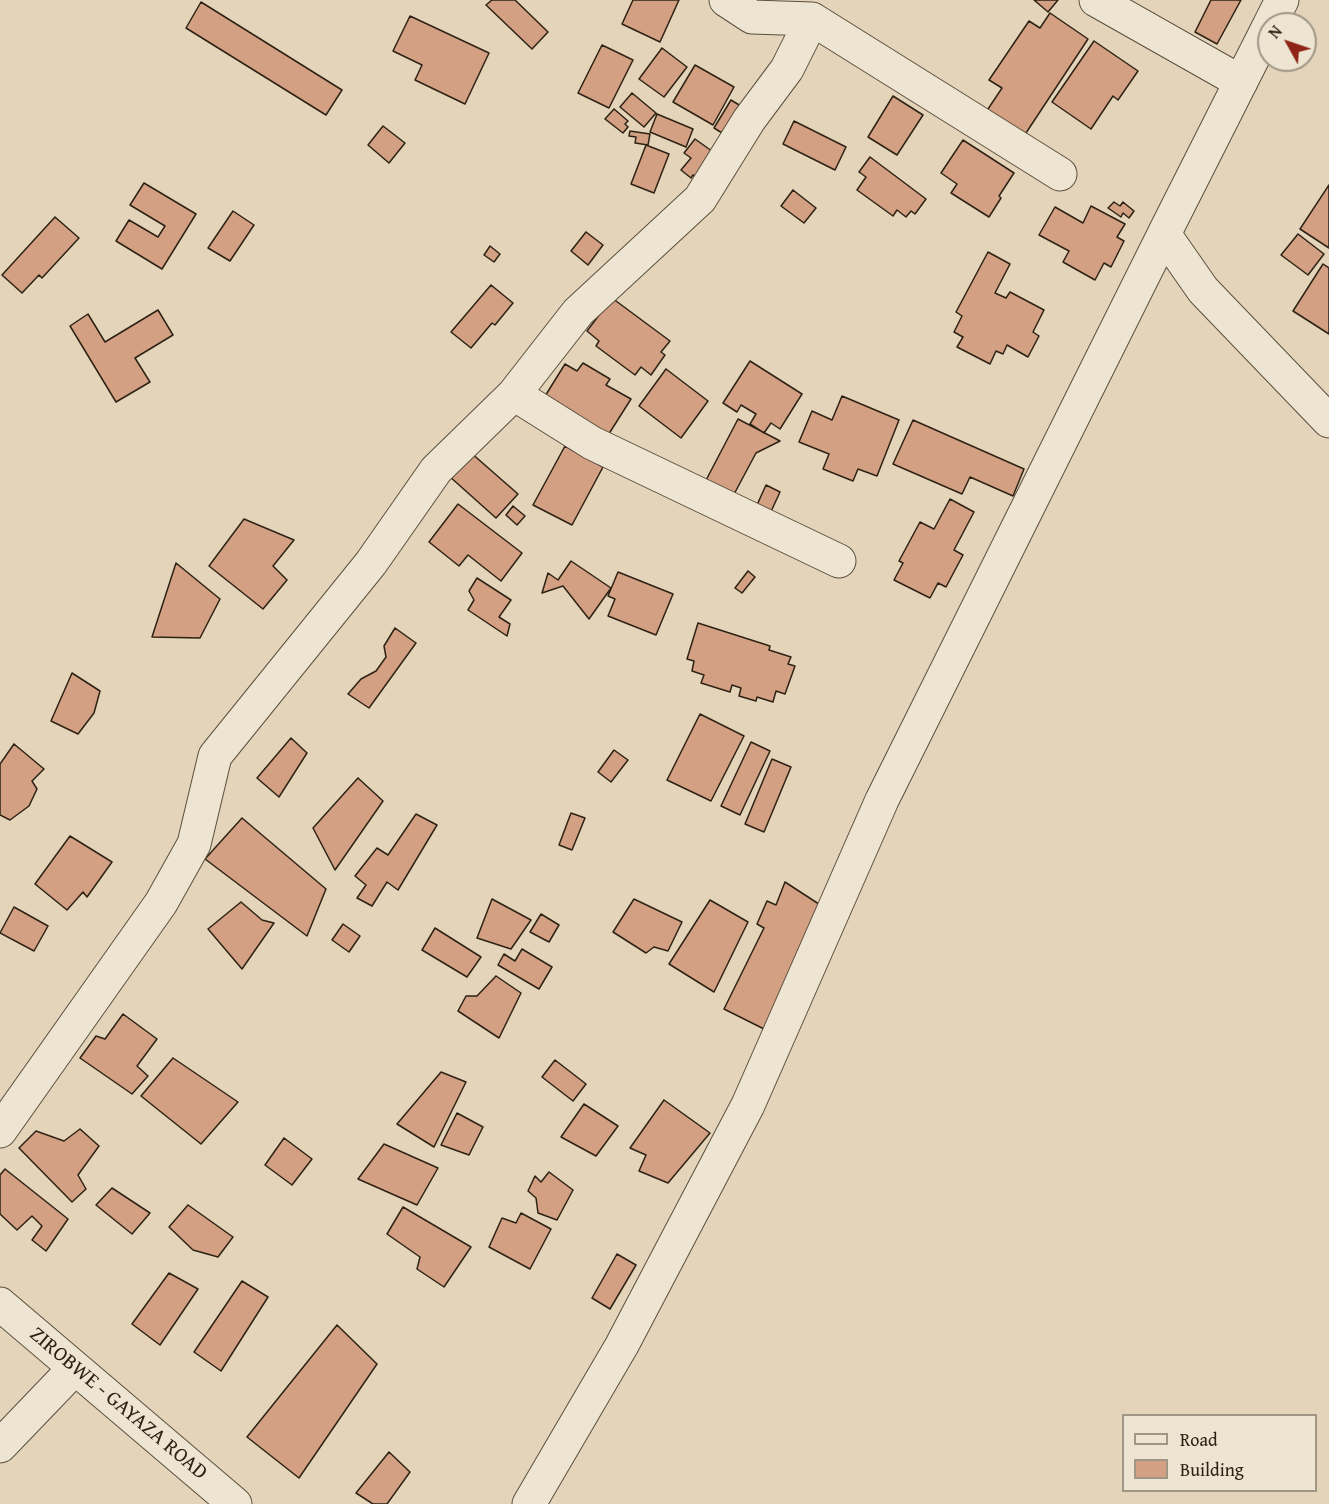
<!DOCTYPE html>
<html>
<head>
<meta charset="utf-8">
<style>
  body { margin:0 }
  #map { position:relative; width:1329px; height:1504px; overflow:hidden; background:#e4d5ba; font-family:"Gentium Book Plus",serif }
  canvas { display:block }
  .legend { position:absolute; left:1122px; top:1414px; width:195px; height:78px; box-sizing:border-box; background:#ede4d2; border:2px solid #a09686; margin:0; padding:8px 10px; list-style:none; font-size:18px; color:#2d2214 }
  .legend li { display:flex; align-items:center; gap:12px; height:30px }
  .legend b { width:30px; border:2px solid #a09686 }
  .north { position:absolute; left:1257px; top:12px; width:60px; height:60px; box-sizing:border-box; background:#ede4d2; border:2px solid #a09686; border-radius:50%; rotate:310deg; font-size:16px; font-weight:700; line-height:24px; text-align:center; color:#2d2214 }
  .north::after { content:''; display:block; margin:auto; width:21px; height:27px; background:#8f2418; clip-path:polygon(50% 0,100% 100%,50% 72%,0 100%) }
</style>
</head>
<body>
<div id="map">
<canvas width="1329" height="1504"></canvas>
<ul class="legend">
<li><b style="height:8px;background:#ede4d2"></b>Road</li>
<li><b style="height:16px;background:#d3a083"></b>Building</li>
</ul>
<div class="north">N</div>
</div>
<script>
const c = document.querySelector('canvas').getContext('2d');
c.lineJoin = 'round';
function fill(path, color) { c.fillStyle = color; c.fill(path, 'evenodd'); }
const toPath = rows => new Path2D(rows.map(r => 'M' + r).join(''));
function trace(path, color, width, dash) { c.strokeStyle = color; c.lineWidth = width; c.lineCap = dash ? 'butt' : 'round'; c.setLineDash(dash || []); c.stroke(path); }
function label(font, color, halo, rows, align = 'center') {
  c.font = font + ' "Gentium Book Plus",serif'; c.lineWidth = 4.5; c.setLineDash([]); c.textBaseline = 'middle'; c.strokeStyle = halo; c.fillStyle = color; for (const [text, x, y, turn = 0] of rows) {
    c.save(); c.translate(x, y); c.rotate((+turn || 0) * Math.PI / 180); c.textAlign = isNaN(turn) ? turn : align; if (halo) c.strokeText(text, 0, 0); c.fillText(text, 0, 0); c.restore();
  }
}
const building = toPath([
  [492,0,515,0,548,32,532,49,486,5,492,0],
  [633,0,679,0,660,42,622,24,633,0],
  [1034,0,1058,0,1048,12,1034,0],
  [1211,0,1241,0,1217,44,1195,32,1211,0],
  [201,2,342,90,326,115,186,28,201,2],
  [1050,13,1088,39,1024,136,986,112,1002,88,989,80,1029,21,1040,28,1050,13],
  [410,16,489,53,465,104,415,80,422,65,393,51,410,16],
  [1094,41,1138,71,1118,100,1113,96,1091,129,1052,102,1094,41],
  [602,45,633,60,609,108,578,93,602,45],
  [662,48,687,67,664,97,639,79,662,48],
  [695,65,734,87,713,125,673,102,695,65],
  [632,93,656,113,644,127,620,107,632,93],
  [893,96,923,115,897,155,868,137,893,96],
  [731,100,749,111,732,139,714,128,731,100],
  [614,109,628,121,625,124,628,127,623,133,605,119,614,109],
  [657,114,693,129,686,147,650,132,657,114],
  [794,121,846,147,835,170,783,144,794,121],
  [383,126,405,143,389,163,368,145,383,126],
  [630,131,650,134,648,145,635,143,636,137,629,136,630,131],
  [695,139,716,154,698,178,693,175,691,178,681,170,691,158,684,153,695,139],
  [963,140,1014,173,999,196,1001,198,989,217,951,193,957,184,941,173,963,140],
  [646,145,669,154,654,193,631,184,646,145],
  [870,157,926,199,915,214,911,211,906,217,897,210,893,216,857,190,866,177,859,172,870,157],
  [144,183,196,214,162,269,116,241,129,220,158,237,165,226,130,205,144,183],
  [1329,185,1329,248,1300,229,1329,185],
  [793,190,816,208,804,223,781,206,793,190],
  [1114,202,1120,206,1123,202,1134,211,1129,218,1123,213,1121,217,1108,208,1114,202],
  [1091,206,1125,224,1117,237,1124,241,1111,267,1104,263,1095,280,1063,262,1069,251,1039,235,1055,207,1083,223,1091,206],
  [233,211,254,225,230,261,208,248,233,211],
  [55,217,79,238,42,278,39,275,22,293,2,275,55,217],
  [586,232,603,245,588,265,571,251,586,232],
  [1298,234,1324,254,1308,275,1281,255,1298,234],
  [490,246,500,254,494,262,484,255,490,246],
  [988,252,1010,264,995,293,1006,298,1010,292,1044,310,1033,332,1039,336,1028,357,1007,345,1003,354,996,351,990,364,957,347,963,337,954,332,962,316,956,312,988,252],
  [1323,264,1329,268,1329,334,1293,311,1323,264],
  [491,285,513,303,495,325,492,323,471,348,451,332,491,285],
  [612,298,670,341,661,352,665,355,651,375,641,367,635,375,596,346,599,341,587,331,612,298],
  [158,310,173,335,135,358,150,382,116,402,70,326,88,314,105,342,158,310],
  [750,361,802,394,780,429,771,423,764,433,750,424,756,414,741,405,737,412,723,403,750,361],
  [583,363,610,379,606,385,631,399,605,440,542,401,565,364,577,371,583,363],
  [666,369,708,401,681,438,639,406,666,369],
  [842,396,899,420,877,476,858,469,853,481,823,469,829,454,799,442,812,411,832,420,842,396],
  [738,419,780,441,756,453,732,498,704,484,738,419],
  [913,420,1024,469,1013,496,970,477,962,494,893,464,913,420],
  [565,446,603,467,572,525,533,505,565,446],
  [470,452,518,494,496,518,449,476,470,452],
  [766,485,780,492,768,518,757,505,766,485],
  [950,499,974,512,954,550,963,555,946,587,938,583,930,598,894,580,903,563,899,561,920,522,934,529,950,499],
  [458,504,522,553,501,581,468,555,459,566,429,542,458,504],
  [513,506,525,516,517,525,506,515,513,506],
  [244,519,294,540,273,566,287,580,263,609,209,566,244,519],
  [571,561,611,588,589,619,563,586,542,593,548,573,558,580,571,561],
  [176,563,220,599,200,638,152,637,176,563],
  [748,571,755,577,742,593,735,588,748,571],
  [618,572,673,594,656,635,608,616,615,599,608,596,618,572],
  [477,578,511,600,499,617,510,624,507,636,468,610,474,600,469,591,477,578],
  [698,623,770,646,769,650,791,657,788,664,795,666,785,694,776,691,773,702,757,697,756,701,739,696,741,688,732,685,730,692,701,683,704,675,692,671,694,661,687,659,698,623],
  [395,628,416,643,369,708,348,694,361,679,376,671,386,657,384,646,395,628],
  [72,673,100,691,94,713,78,734,51,721,72,673],
  [700,714,744,736,711,801,667,780,700,714],
  [291,738,307,753,279,797,257,778,291,738],
  [751,742,770,751,740,815,721,806,751,742],
  [14,744,44,769,32,781,37,789,29,806,10,820,0,815,0,764,14,744],
  [614,750,628,760,611,782,598,772,614,750],
  [772,759,791,767,764,832,745,824,772,759],
  [358,778,383,801,335,870,313,828,358,778],
  [571,813,585,818,572,850,559,845,571,813],
  [416,814,437,825,398,890,387,882,372,906,357,898,366,885,355,876,377,848,388,855,416,814],
  [242,818,326,889,307,936,205,859,242,818],
  [70,836,112,862,87,897,83,892,67,910,35,884,70,836],
  [785,882,825,908,766,1030,724,1009,764,928,757,924,767,901,776,905,785,882],
  [492,899,531,920,511,949,477,938,492,899],
  [634,899,682,922,668,951,654,947,646,953,613,932,634,899],
  [710,900,748,922,714,992,669,964,710,900],
  [241,902,262,920,274,923,242,969,208,929,241,902],
  [14,907,48,926,34,951,0,933,14,907],
  [541,914,559,925,549,942,530,932,541,914],
  [343,924,360,936,349,952,332,940,343,924],
  [435,928,481,957,467,977,422,950,435,928],
  [522,949,552,967,539,989,498,965,504,954,515,961,522,949],
  [496,976,521,993,499,1038,458,1011,466,996,477,996,496,976],
  [123,1014,157,1039,137,1066,148,1076,132,1094,80,1058,96,1036,105,1039,123,1014],
  [173,1058,238,1102,201,1144,141,1096,173,1058],
  [555,1060,586,1084,573,1101,542,1077,555,1060],
  [441,1072,466,1082,434,1147,397,1124,441,1072],
  [664,1100,710,1133,668,1183,639,1171,646,1155,630,1148,664,1100],
  [584,1104,618,1126,596,1156,561,1137,584,1104],
  [457,1113,483,1127,469,1155,441,1145,457,1113],
  [80,1129,99,1146,78,1175,86,1189,72,1202,19,1148,36,1131,64,1141,80,1129],
  [284,1138,312,1159,292,1185,265,1165,284,1138],
  [384,1144,438,1168,417,1205,358,1179,384,1144],
  [5,1169,68,1219,46,1251,32,1240,42,1226,32,1216,17,1230,0,1214,0,1175,5,1169],
  [549,1172,573,1190,557,1220,538,1213,536,1198,528,1191,535,1176,541,1182,549,1172],
  [112,1188,150,1213,132,1234,96,1205,112,1188],
  [188,1205,233,1237,218,1257,193,1250,169,1227,188,1205],
  [403,1207,471,1247,444,1287,417,1269,420,1257,387,1234,403,1207],
  [521,1213,551,1229,530,1269,489,1247,502,1218,516,1223,521,1213],
  [617,1254,636,1265,610,1309,592,1298,617,1254],
  [169,1273,198,1289,160,1345,132,1324,169,1273],
  [242,1281,268,1297,221,1371,194,1352,242,1281],
  [337,1325,377,1364,299,1478,247,1437,337,1325],
  [389,1452,410,1472,387,1504,373,1504,356,1493,389,1452]
]);
fill(building, '#d3a083');
trace(building, '#2d2214', 1.5);
const minor = toPath([
  [1096,0,1241,82],
  [812,19,1060,174],
  [1270,24,1282,0],
  [1269,26,1164,234,1203,290,1329,421],
  [514,394,592,443,839,561],
  [0,1131,161,903,194,844,215,756,371,563,436,470,514,394,578,312,700,199,749,120,787,69,812,19,752,17,726,0],
  [0,1304,235,1504],
  [0,1446,74,1369],
  [529,1504,622,1345,748,1105,882,800,1164,234]
]);
trace(minor, '#5b4f3e', 35);
trace(minor, '#ede4d2', 33);
label('21px', '#2d2214', '#ede4d2', [
  ["ZIROBWE - GAYAZA ROAD",118,1404,40]
]);
</script>
</body>
</html>
